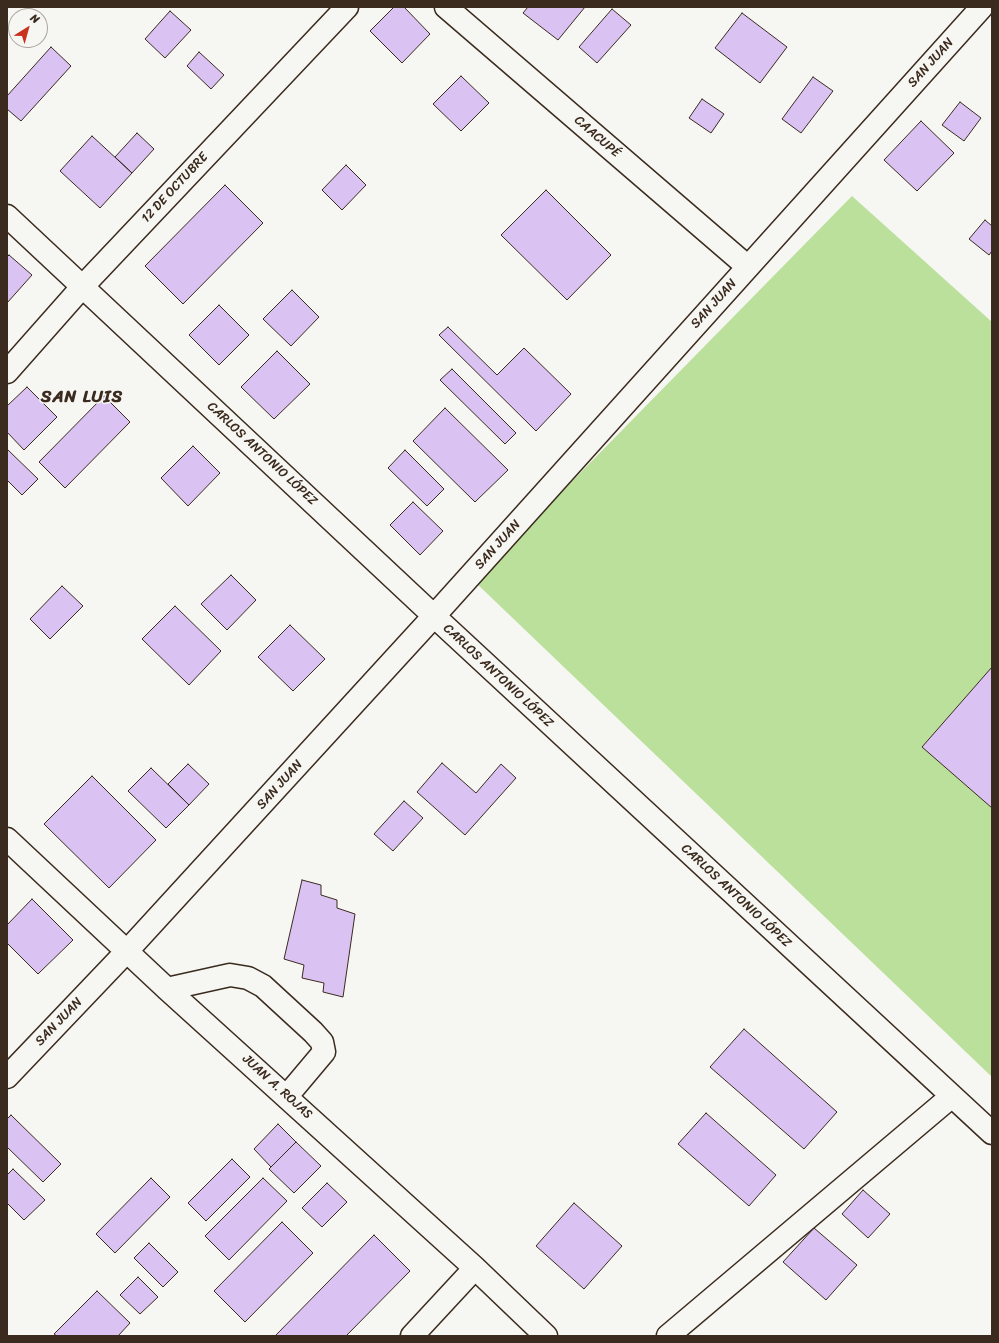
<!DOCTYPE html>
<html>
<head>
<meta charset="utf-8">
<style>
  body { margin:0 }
  #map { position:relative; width:999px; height:1343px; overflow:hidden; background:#f6f6f2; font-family:Sriracha,sans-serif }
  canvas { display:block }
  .frame { position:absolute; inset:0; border:8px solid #3b2a1e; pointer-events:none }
  .north { position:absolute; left:8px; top:8px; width:40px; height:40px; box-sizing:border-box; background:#f6f6f2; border:1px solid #aba49d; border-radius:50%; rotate:37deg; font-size:11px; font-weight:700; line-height:16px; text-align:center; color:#3b2a1e }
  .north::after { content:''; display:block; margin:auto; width:14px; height:18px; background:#c8321e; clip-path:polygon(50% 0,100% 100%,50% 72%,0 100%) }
</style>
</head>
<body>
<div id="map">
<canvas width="999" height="1343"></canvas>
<div class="frame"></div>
<div class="north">N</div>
</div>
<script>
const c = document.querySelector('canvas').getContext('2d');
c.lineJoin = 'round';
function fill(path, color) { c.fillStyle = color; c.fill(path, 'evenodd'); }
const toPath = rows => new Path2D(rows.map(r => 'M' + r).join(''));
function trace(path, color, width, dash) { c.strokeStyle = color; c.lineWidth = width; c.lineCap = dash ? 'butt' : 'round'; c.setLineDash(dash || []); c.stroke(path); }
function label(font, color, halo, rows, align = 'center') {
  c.font = font + ' Sriracha,sans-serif'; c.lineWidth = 3; c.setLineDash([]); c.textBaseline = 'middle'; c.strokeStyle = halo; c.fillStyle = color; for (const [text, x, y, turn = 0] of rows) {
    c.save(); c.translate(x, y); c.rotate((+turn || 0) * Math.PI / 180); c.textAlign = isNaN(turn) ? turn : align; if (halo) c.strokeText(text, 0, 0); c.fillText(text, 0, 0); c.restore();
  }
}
fill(toPath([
  [852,196,992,322,992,1077,474,581]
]), '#bbe09b');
const building = toPath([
  [394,7,404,7,430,34,402,63,370,31,394,7],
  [528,7,585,7,558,40,523,13,528,7],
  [612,9,631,25,597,63,579,47,612,9],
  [170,11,191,30,165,58,145,39,170,11],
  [742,13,787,47,760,83,715,48,742,13],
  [51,47,71,66,21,121,7,109,7,96,51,47],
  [199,52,224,75,211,89,187,66,199,52],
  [461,76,489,103,461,131,433,104,461,76],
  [813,77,833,91,801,133,782,119,813,77],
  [702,99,724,114,711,133,689,118,702,99],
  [960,102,981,118,964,141,942,125,960,102],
  [921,121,954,153,917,191,884,160,921,121],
  [137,133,154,149,132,173,115,157,137,133],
  [92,136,132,173,100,208,60,171,92,136],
  [346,165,366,185,342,210,322,190,346,165],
  [225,185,263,223,183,304,145,266,225,185],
  [546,190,611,255,567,300,501,235,546,190],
  [985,220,992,226,992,251,989,255,969,239,985,220],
  [9,255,32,275,7,303,7,257,9,255],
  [292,290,319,317,291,346,263,319,292,290],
  [219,305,249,335,219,365,189,335,219,305],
  [448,327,497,375,524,348,571,394,536,431,439,335,448,327],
  [277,351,310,384,274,419,241,387,277,351],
  [452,369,516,433,505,444,440,380,452,369],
  [27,387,57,417,24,450,7,432,7,406,27,387],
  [104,396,130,422,65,488,39,462,104,396],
  [445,408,508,470,475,502,413,441,445,408],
  [193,446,220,473,188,506,161,478,193,446],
  [7,449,38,479,22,495,7,480,7,449],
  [405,450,444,489,427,506,388,468,405,450],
  [413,502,443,531,420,555,390,525,413,502],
  [231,575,256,600,227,630,201,604,231,575],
  [62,586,83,606,50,639,30,619,62,586],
  [175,606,221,651,189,685,142,639,175,606],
  [290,625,325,659,293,691,258,657,290,625],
  [992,667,992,808,922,747,992,667],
  [442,763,476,793,501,764,516,778,465,835,417,792,442,763],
  [188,764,209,784,189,805,168,784,188,764],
  [151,768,189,805,166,828,128,791,151,768],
  [92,776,156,840,109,888,44,824,92,776],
  [404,801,423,818,393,851,374,834,404,801],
  [302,880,321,885,321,895,337,900,337,908,355,914,343,997,323,992,324,983,302,978,304,965,284,959,302,880],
  [32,899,73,940,38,974,7,943,7,925,32,899],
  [744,1029,837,1112,804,1149,710,1067,744,1029],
  [706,1113,776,1175,749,1206,678,1144,706,1113],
  [11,1115,61,1164,43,1182,7,1147,7,1119,11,1115],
  [278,1124,296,1142,271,1167,254,1149,278,1124],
  [296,1142,321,1166,294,1193,269,1169,296,1142],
  [232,1159,250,1177,206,1221,188,1203,232,1159],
  [13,1169,45,1200,24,1220,7,1203,7,1175,13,1169],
  [151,1178,170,1197,115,1253,96,1234,151,1178],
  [263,1178,287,1201,229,1260,205,1236,263,1178],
  [327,1183,347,1202,322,1227,302,1208,327,1183],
  [863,1190,890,1214,868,1238,842,1214,863,1190],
  [574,1203,622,1246,584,1289,536,1246,574,1203],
  [282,1222,313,1253,245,1322,214,1291,282,1222],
  [814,1228,857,1265,826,1300,783,1262,814,1228],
  [374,1235,410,1271,346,1336,275,1336,374,1235],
  [149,1243,178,1272,163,1287,134,1258,149,1243],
  [138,1277,158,1297,140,1314,120,1295,138,1277],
  [97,1291,130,1323,118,1336,57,1336,54,1334,97,1291]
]);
fill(building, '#dac3f3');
trace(building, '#3b2a1e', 1);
const minor = toPath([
  [446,7,748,267],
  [7,216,434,616,992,1133],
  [7,372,83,286,347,7],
  [7,839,167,989,475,1268,546,1336],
  [167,989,230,975,248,978,263,986,313,1032,322,1042,324,1052,287,1096],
  [7,1077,128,950,434,616,982,7],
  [412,1336,475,1268],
  [668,1336,952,1096]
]);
trace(minor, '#3b2a1e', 25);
trace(minor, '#f6f6f2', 22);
label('13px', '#3b2a1e', '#f6f6f2', [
  ["SAN JUAN",931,63,-48],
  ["CAACUPÉ",597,137,41],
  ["12 DE OCTUBRE",175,188,-47],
  ["SAN JUAN",714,304,-48],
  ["CARLOS ANTONIO LÓPEZ",262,454,43],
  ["SAN JUAN",498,545,-48],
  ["CARLOS ANTONIO LÓPEZ",498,676,43],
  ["SAN JUAN",280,785,-48],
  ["CARLOS ANTONIO LÓPEZ",736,896,43],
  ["SAN JUAN",59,1022,-46],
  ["JUAN A. ROJAS",277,1087,42]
]);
c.letterSpacing = '1px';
label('bold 17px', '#3b2a1e', '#f6f6f2', [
  ["SAN LUIS",82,398]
]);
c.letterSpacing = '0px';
</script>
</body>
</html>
